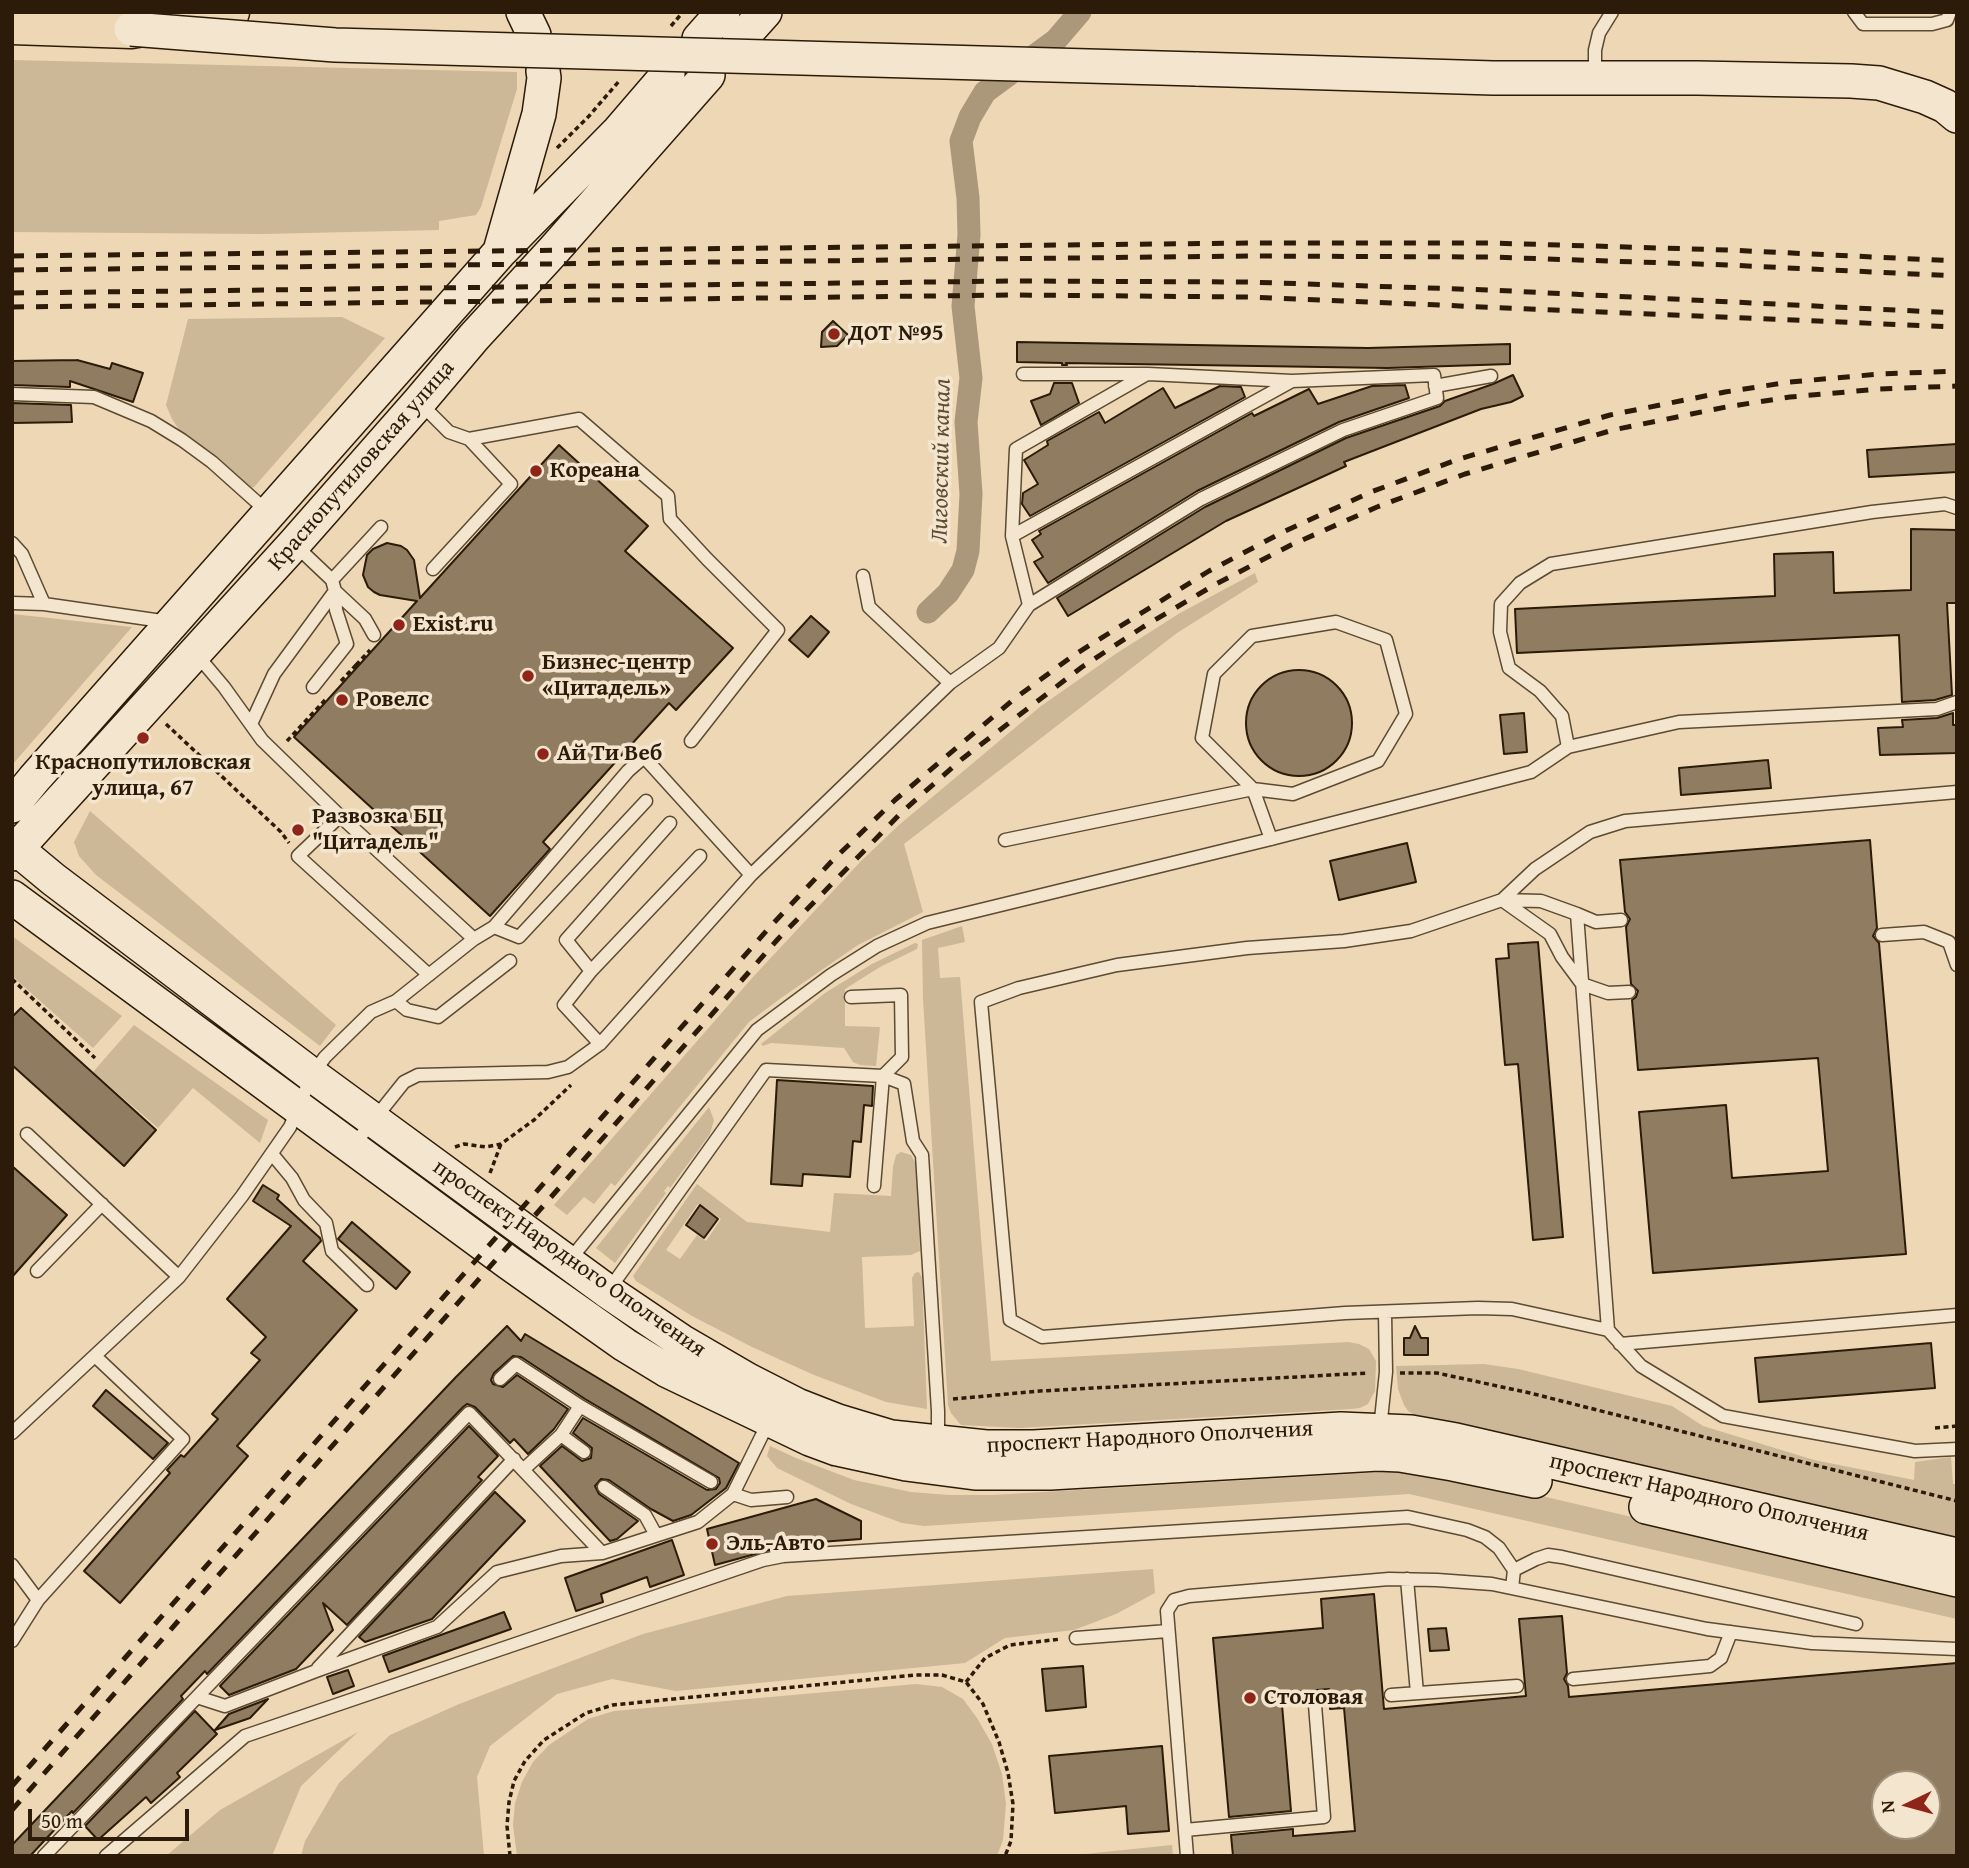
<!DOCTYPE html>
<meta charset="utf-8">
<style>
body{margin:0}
#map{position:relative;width:1969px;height:1868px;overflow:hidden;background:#edd7b4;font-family:"Gentium Book Plus",serif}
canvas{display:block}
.frame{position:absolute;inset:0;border:14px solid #2c1b08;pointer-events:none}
.north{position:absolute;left:1871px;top:1770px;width:70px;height:70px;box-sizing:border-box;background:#f3e5ce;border:2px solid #a3947f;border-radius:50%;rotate:265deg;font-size:19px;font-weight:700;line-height:28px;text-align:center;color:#2c1b08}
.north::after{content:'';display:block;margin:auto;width:24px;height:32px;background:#8f2418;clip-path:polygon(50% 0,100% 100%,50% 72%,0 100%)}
.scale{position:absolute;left:28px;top:1809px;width:161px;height:32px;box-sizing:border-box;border:4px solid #2c1b08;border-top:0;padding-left:9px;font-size:21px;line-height:24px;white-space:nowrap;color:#2c1b08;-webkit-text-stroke:5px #f3e5ce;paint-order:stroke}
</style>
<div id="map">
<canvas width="1969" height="1868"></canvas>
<div class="frame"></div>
<div class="north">N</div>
<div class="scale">50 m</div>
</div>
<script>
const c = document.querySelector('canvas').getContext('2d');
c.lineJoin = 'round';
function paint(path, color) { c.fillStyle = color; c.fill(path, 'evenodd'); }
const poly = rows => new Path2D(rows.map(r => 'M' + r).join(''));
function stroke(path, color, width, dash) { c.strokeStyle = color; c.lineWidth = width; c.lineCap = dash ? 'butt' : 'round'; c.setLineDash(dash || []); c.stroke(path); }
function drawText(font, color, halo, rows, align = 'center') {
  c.font = font + ' "Gentium Book Plus",serif'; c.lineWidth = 7; c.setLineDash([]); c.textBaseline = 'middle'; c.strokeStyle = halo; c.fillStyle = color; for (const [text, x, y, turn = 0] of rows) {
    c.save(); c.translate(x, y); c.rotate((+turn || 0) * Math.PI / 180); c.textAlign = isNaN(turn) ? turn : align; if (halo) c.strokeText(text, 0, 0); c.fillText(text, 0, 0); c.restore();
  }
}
const green = poly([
 [12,60,517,72,517,89,481,207,476,215,439,221,439,230,262,234,12,232],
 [342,317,385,338,254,487,249,488,212,453,180,431,172,419,166,405,188,319],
 [1255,573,1258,582,1177,633,904,844,923,912,858,945,781,998,749,1022,615,1186,611,1183,594,1204,584,1197,567,1215,554,1205,753,977,861,861,899,825,1041,706,1117,653,1180,613],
 [12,614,132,627,12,765],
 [90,811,336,1025,320,1046,96,875,79,856,74,842],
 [962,926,965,942,938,948,940,978,960,977,991,1361,1348,1342,1359,1344,1369,1349,1376,1361,1375,1391,1368,1404,1360,1408,1351,1409,1019,1428,961,1425,951,1413,948,1405,923,999,922,940],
 [12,936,122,1016,93,1048,12,976],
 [915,943,918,944,917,949,880,967,845,989,845,1026,880,1027,876,1066,860,1065,853,1062,844,1048,771,1043,763,1046,761,1044,825,993,872,964],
 [134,1025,268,1120,260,1143,193,1088,158,1128,93,1072],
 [709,1107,714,1120,710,1134,670,1188,668,1186,664,1191,666,1193,615,1263,596,1248],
 [901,1152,911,1155,917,1166,920,1251,911,1255,862,1257,865,1328,914,1326,912,1278,915,1273,919,1272,922,1277,927,1409,886,1402,814,1375,752,1347,692,1316,636,1281,633,1276,697,1184,747,1222,830,1232,834,1193,891,1196,893,1167,896,1155],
 [698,1204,721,1219,706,1241,697,1235,680,1259,666,1250],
 [1484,1364,1518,1369,1672,1406,1703,1426,1814,1460,1914,1480,1915,1462,1951,1457,1953,1484,1957,1484,1957,1541,1416,1416,1408,1411,1404,1405,1398,1389,1396,1366],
 [770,1446,796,1458,854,1480,911,1492,949,1495,993,1495,1383,1472,1417,1471,1452,1475,1957,1593,1957,1619,1409,1494,924,1526,902,1523,851,1504,777,1468,767,1456],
 [1153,1569,1155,1593,1116,1614,1074,1630,1005,1638,965,1663,676,1691,612,1679,557,1694,490,1746,477,1777,484,1856,301,1856,305,1841,339,1783,390,1735,459,1704,643,1634,787,1596],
 [916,1684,942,1687,963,1699,977,1718,992,1744,1002,1774,1006,1804,1003,1840,997,1856,517,1856,513,1825,515,1803,522,1782,533,1762,549,1745,588,1719,614,1711],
 [358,1732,301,1786,272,1856,166,1856,220,1810],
 [1172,1845,1173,1856,1066,1856]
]);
const canal = poly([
 [928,612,948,593,963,570,968,551,971,494,966,422,971,378,963,306,969,235,968,198,961,141,970,117,985,92,1056,40,1080,12]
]);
const building = poly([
 [833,321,848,335,837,346,821,347,822,332,833,321],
 [1017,342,1368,348,1510,344,1510,364,1387,368,1066,363,1067,365,1062,365,1062,363,1017,362,1017,342],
 [77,360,110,369,112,363,143,373,133,402,70,381,70,387,12,385,12,361,77,360],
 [1513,375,1523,396,1511,402,1481,409,1344,462,1346,466,1226,521,1068,616,1057,598,1205,507,1346,438,1440,406,1445,401,1493,384,1513,375],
 [1054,383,1072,383,1079,403,1041,425,1031,401,1050,394,1054,383],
 [1405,385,1409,398,1339,422,1197,491,1048,583,1034,562,1043,557,1032,540,1041,534,1039,531,1252,413,1254,416,1309,389,1318,404,1372,386,1405,385],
 [1220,386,1241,387,1245,397,1030,516,1022,504,1023,493,1038,484,1024,460,1048,445,1047,441,1099,412,1105,423,1163,388,1175,408,1220,386],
 [12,403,71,405,72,422,12,423,12,403],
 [1957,444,1957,472,1869,477,1867,450,1957,444],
 [559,445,648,526,625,551,733,648,676,710,669,703,543,842,550,849,490,916,294,737,417,601,380,595,374,592,368,587,363,575,367,555,373,549,387,543,401,546,407,550,414,560,420,598,559,445],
 [1911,529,1957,530,1957,603,1947,603,1952,695,1935,700,1902,702,1899,635,1517,653,1515,609,1775,596,1774,554,1833,552,1834,593,1911,590,1911,529],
 [811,616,829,632,808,657,789,640,811,616],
 '1246 723a53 53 0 1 1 106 0a53 53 0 1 1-106 0Z',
 [1524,713,1527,752,1504,754,1500,715,1524,713],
 [1953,713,1953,725,1957,725,1957,753,1880,755,1878,728,1903,727,1902,720,1937,718,1953,713],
 [1768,760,1771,788,1681,795,1679,768,1768,760],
 [1870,840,1877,928,1873,936,1879,943,1906,1254,1653,1273,1639,1112,1726,1105,1732,1178,1828,1171,1818,1058,1638,1070,1632,1000,1636,997,1638,991,1631,984,1626,927,1630,919,1625,912,1620,860,1870,840],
 [1407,843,1416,882,1339,900,1330,861,1407,843],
 [1538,942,1563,1237,1533,1240,1518,1064,1505,1065,1496,959,1509,958,1508,944,1538,942],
 [21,1008,156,1130,124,1166,12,1065,12,1017,21,1008],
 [777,1080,873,1086,872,1106,864,1105,861,1142,853,1141,850,1177,803,1174,802,1186,771,1184,777,1080],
 [12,1166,67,1215,12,1277,12,1166],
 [263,1185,279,1195,277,1199,320,1238,321,1241,303,1261,357,1310,237,1446,248,1456,120,1603,84,1571,170,1473,167,1470,181,1455,184,1457,218,1419,212,1414,260,1360,251,1353,266,1337,227,1299,291,1226,253,1201,263,1185],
 [700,1205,718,1219,704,1238,686,1225,700,1205],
 [352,1222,410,1272,396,1289,338,1239,352,1222],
 [507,1326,521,1341,525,1334,739,1463,726,1488,691,1515,673,1521,651,1509,609,1480,601,1479,595,1486,599,1494,638,1521,617,1539,610,1541,540,1466,562,1446,582,1461,591,1458,592,1448,573,1433,583,1418,707,1490,716,1489,720,1483,719,1478,585,1399,521,1357,513,1356,494,1373,491,1380,493,1384,503,1387,517,1375,568,1409,554,1429,528,1454,514,1439,510,1443,475,1407,467,1404,463,1407,207,1674,205,1671,181,1696,183,1699,73,1813,72,1811,30,1856,12,1856,12,1845,456,1377,507,1326],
 [1415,1326,1421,1338,1428,1338,1428,1355,1404,1355,1404,1338,1410,1338,1415,1326],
 [1931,1343,1935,1388,1759,1402,1755,1358,1931,1343],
 [106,1390,168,1443,153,1459,93,1406,106,1390],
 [469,1426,498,1456,478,1477,482,1480,347,1625,323,1603,333,1630,296,1669,229,1695,220,1686,469,1426],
 [495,1492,525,1521,432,1619,365,1642,359,1637,495,1492],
 [816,1499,861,1521,861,1539,792,1544,715,1565,707,1529,816,1499],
 [672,1540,684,1575,650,1587,647,1577,601,1594,603,1602,576,1611,565,1578,672,1540],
 [1374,1594,1384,1709,1526,1696,1519,1619,1562,1616,1567,1673,1564,1679,1568,1686,1569,1697,1957,1663,1957,1856,1233,1856,1231,1835,1293,1829,1293,1836,1355,1831,1344,1708,1330,1709,1329,1689,1281,1693,1291,1811,1229,1817,1213,1638,1323,1628,1321,1599,1374,1594],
 [1885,1784,1927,1784,1927,1826,1885,1826,1885,1784],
 [504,1612,511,1629,389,1672,383,1656,504,1612],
 [1446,1628,1449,1650,1430,1651,1428,1629,1446,1628],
 [1083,1666,1086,1707,1046,1711,1042,1669,1083,1666],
 [348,1670,354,1686,333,1694,327,1677,348,1670],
 [268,1699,250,1718,215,1730,229,1714,268,1699],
 [195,1711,217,1734,177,1773,180,1777,151,1803,146,1797,98,1840,85,1826,195,1711],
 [1162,1746,1169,1831,1128,1834,1126,1806,1055,1813,1049,1756,1162,1746]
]);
const path = poly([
 [671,26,683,12],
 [557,148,589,116,620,80],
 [356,665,370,650],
 [341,681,356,665],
 [166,724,281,832,289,843],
 [287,741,325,700],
 [12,979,95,1058],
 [455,1147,464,1144,486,1147,501,1144,534,1120,571,1085],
 [490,1173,501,1144],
 [1400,1373,1437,1373,1530,1393,1957,1501],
 [953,1399,1040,1391,1368,1373],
 [1935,1428,1957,1426],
 [966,1682,985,1658,1010,1645,1061,1639],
 [510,1856,507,1826,509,1802,514,1781,525,1761,544,1740,586,1713,613,1705,915,1675,942,1675,966,1682,983,1704,999,1742,1008,1773,1013,1804,1011,1841,1005,1856]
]);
const lane = poly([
 [1854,12,1863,24,1932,24,1947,20,1950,12],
 [1595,77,1595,50,1599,33,1612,12],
 [1435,386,1491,376],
 [12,394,94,397,151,421,182,440,212,462,269,513],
 [420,403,449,432,469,439,511,484,433,569],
 [469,439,579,419,668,496,670,519,707,559,778,630,691,741],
 [1012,536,1016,449,1147,374],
 [12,543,22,554,44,604],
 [294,544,332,580,335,591,365,619,374,635],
 [863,576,869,607,950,683],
 [332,580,381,527],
 [12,603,44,604,169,622],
 [1029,605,1012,536,1292,381],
 [313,687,347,644,336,610,335,591],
 [251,724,274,674,335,591],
 [1568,747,1562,716,1540,691,1509,668,1500,632,1501,604,1520,583,1551,564,1872,512,1945,504,1957,508],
 [340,816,298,856,429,975],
 [1005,840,1253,789,1293,794,1378,761,1406,714,1386,640,1336,622,1252,636,1214,674,1202,738,1253,789,1271,839],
 [1577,914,1596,922,1621,920],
 [494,927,519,937,646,801],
 [1882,935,1924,932,1949,942,1957,965],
 [474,939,494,927,628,771,644,757,751,875],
 [591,971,700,856],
 [1629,992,1608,993,1582,984,1562,957,1550,934,1502,900,1535,869,1590,832,1625,821,1957,792],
 [851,997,901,995,902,1057,883,1076,874,1186],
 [396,1001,407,1010,438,1017,510,961],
 [600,1044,564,1005,591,971,566,940,670,823],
 [27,1134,179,1277,242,1196,290,1127,312,1075,325,1057,371,1012,396,1001,474,939,340,816,262,740,224,687,197,655],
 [352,1147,404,1082,418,1075,548,1072,568,1067,600,1044,751,875,950,683,999,648,1029,605,1201,499,1343,430,1437,398,1434,375,1292,381,1148,374,1023,374],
 [272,1154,292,1178,304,1200,326,1223,332,1251,367,1285],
 [568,1262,757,1030,831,975,877,946,927,923,1271,839,1531,772,1568,747,1679,722,1937,709,1957,702],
 [37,1271,102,1204],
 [608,1291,766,1070,883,1076,904,1084,913,1141,922,1155,938,1411,938,1442],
 [1608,1330,1577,914,1541,901,1502,900,1411,931,1344,941,1247,948,1117,965,1019,988,981,1002,1010,1320,1042,1337,1345,1313,1478,1308,1512,1309,1608,1330,1641,1366,1723,1416,1915,1451,1957,1449],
 [1620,1344,1957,1315],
 [500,1379,516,1364,580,1406,711,1482],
 [1380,1429,1386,1372,1385,1313],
 [12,1433,179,1277],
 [561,1435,584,1452],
 [524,1469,561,1435,580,1406],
 [604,1487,645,1515,656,1535],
 [733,1494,751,1500,787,1497],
 [12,1565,38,1600],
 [1514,1570,1536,1559,1548,1555,1562,1557,1856,1624],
 [1407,1579,1417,1693],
 [1076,1638,1168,1631],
 [12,1641,38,1600,183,1439,95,1356],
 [318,1668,514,1459],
 [1573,1679,1710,1666,1721,1658,1731,1632],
 [1391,1695,1517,1686],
 [197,1697,469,1413,602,1553],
 [1185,1830,1324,1817,1315,1705],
 [44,1856,197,1697,225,1706,316,1671,437,1627,497,1572,561,1556,602,1553,698,1522,733,1494,769,1421],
 [106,1856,245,1736,763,1560,783,1556,1408,1517,1467,1530,1485,1537,1499,1548,1514,1570,1512,1588],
 [1187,1856,1167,1611,1174,1600,1189,1596,1389,1579,1437,1580,1492,1584,1707,1629,1812,1643,1957,1649]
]);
const secondary = poly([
 [523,12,534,35],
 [699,39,723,12],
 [739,41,765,12],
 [1196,69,1493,78,1697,78,1851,81,1879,83,1925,97,1945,106,1957,116],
 [500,251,539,114,544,78,543,71],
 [12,806,34,779,499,253,619,131,668,74],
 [12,845,53,879,312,1075,607,1291,681,1341,748,1380,797,1405,838,1421,891,1437,986,1447,1034,1447,1341,1429,1411,1432,1456,1440,1957,1555],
 [12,854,294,544,419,402,474,337,553,251,708,75],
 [12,897,509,1263,625,1345,666,1370,810,1439,837,1449,906,1464,975,1473,1050,1473,1378,1454,1400,1455,1453,1464,1535,1481],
 [1646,1507,1957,1580]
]);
const highway = poly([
 [12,25,131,29,230,12]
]);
const rail = poly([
 [12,256,1250,243,1490,243,1728,250,1957,261],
 [12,270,1249,256,1489,257,1727,265,1957,276],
 [12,293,1015,281,1248,282,1489,290,1957,313],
 [12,307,1014,295,1248,297,1957,327],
 [12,1786,769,928,831,862,895,800,1014,699,1074,655,1209,571,1285,531,1371,492,1459,459,1610,415,1725,392,1790,382,1880,374,1957,371],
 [12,1810,778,939,902,812,962,759,1082,667,1143,627,1216,584,1291,545,1377,507,1465,474,1613,430,1726,407,1790,397,1880,389,1957,386]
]);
const secondaryBridge = poly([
 [131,29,335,45,1196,69]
]);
const markers = [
 [834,334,7,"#8f2418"],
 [536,471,7,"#8f2418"],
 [399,625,7,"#8f2418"],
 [528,676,7,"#8f2418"],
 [342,700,7,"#8f2418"],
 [143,738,7,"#8f2418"],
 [543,754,7,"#8f2418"],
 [298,830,7,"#8f2418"],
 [712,1544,7,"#8f2418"],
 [1250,1698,7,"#8f2418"]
];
const poiNames = [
 ["ДОТ №95",848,334],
 ["Кореана",550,471],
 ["Exist.ru",413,625],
 ["Бизнес-центр",542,663],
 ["«Цитадель»",542,689],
 ["Ровелс",356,700],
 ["Ай Ти Веб",557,754],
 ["Краснопутиловская",143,763,"center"],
 ["улица, 67",143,789,"center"],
 ["Развозка БЦ",312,817],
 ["\"Цитадель\"",312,843],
 ["Эль-Авто",726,1544],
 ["Столовая",1264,1698]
];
const streetNames = [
 ["Краснопутиловская улица",362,466,-49],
 ["проспект Народного Ополчения",569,1259,35],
 ["проспект Народного Ополчения",1150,1438,-3],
 ["проспект Народного Ополчения",1709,1498,13]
];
const waterNames = [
 ["Лиговский канал",942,461,-89]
];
paint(green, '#ccb797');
stroke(canal, '#ab977a', 23);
paint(building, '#907d61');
stroke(building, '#2c1b08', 2);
stroke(lane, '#5c4a33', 15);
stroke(secondary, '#2c1b08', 36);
stroke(highway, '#2c1b08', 41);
stroke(path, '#2c1b08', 3.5, [5, 3.5]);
stroke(lane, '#f3e5ce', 12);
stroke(secondary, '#f3e5ce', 33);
stroke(highway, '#edd7b4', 38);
stroke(rail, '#2c1b08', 5, [12, 12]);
stroke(secondaryBridge, '#2c1b08', 36, []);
stroke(secondaryBridge, '#f3e5ce', 33);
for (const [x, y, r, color] of markers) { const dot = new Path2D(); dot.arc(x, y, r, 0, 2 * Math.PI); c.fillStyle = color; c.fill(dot); stroke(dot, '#f3e5ce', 2.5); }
drawText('bold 23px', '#2c1b08', '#f3e5ce', poiNames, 'left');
drawText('23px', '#2c1b08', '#f3e5ce', streetNames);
drawText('italic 24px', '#5f4d36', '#f3e5ce', waterNames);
</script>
